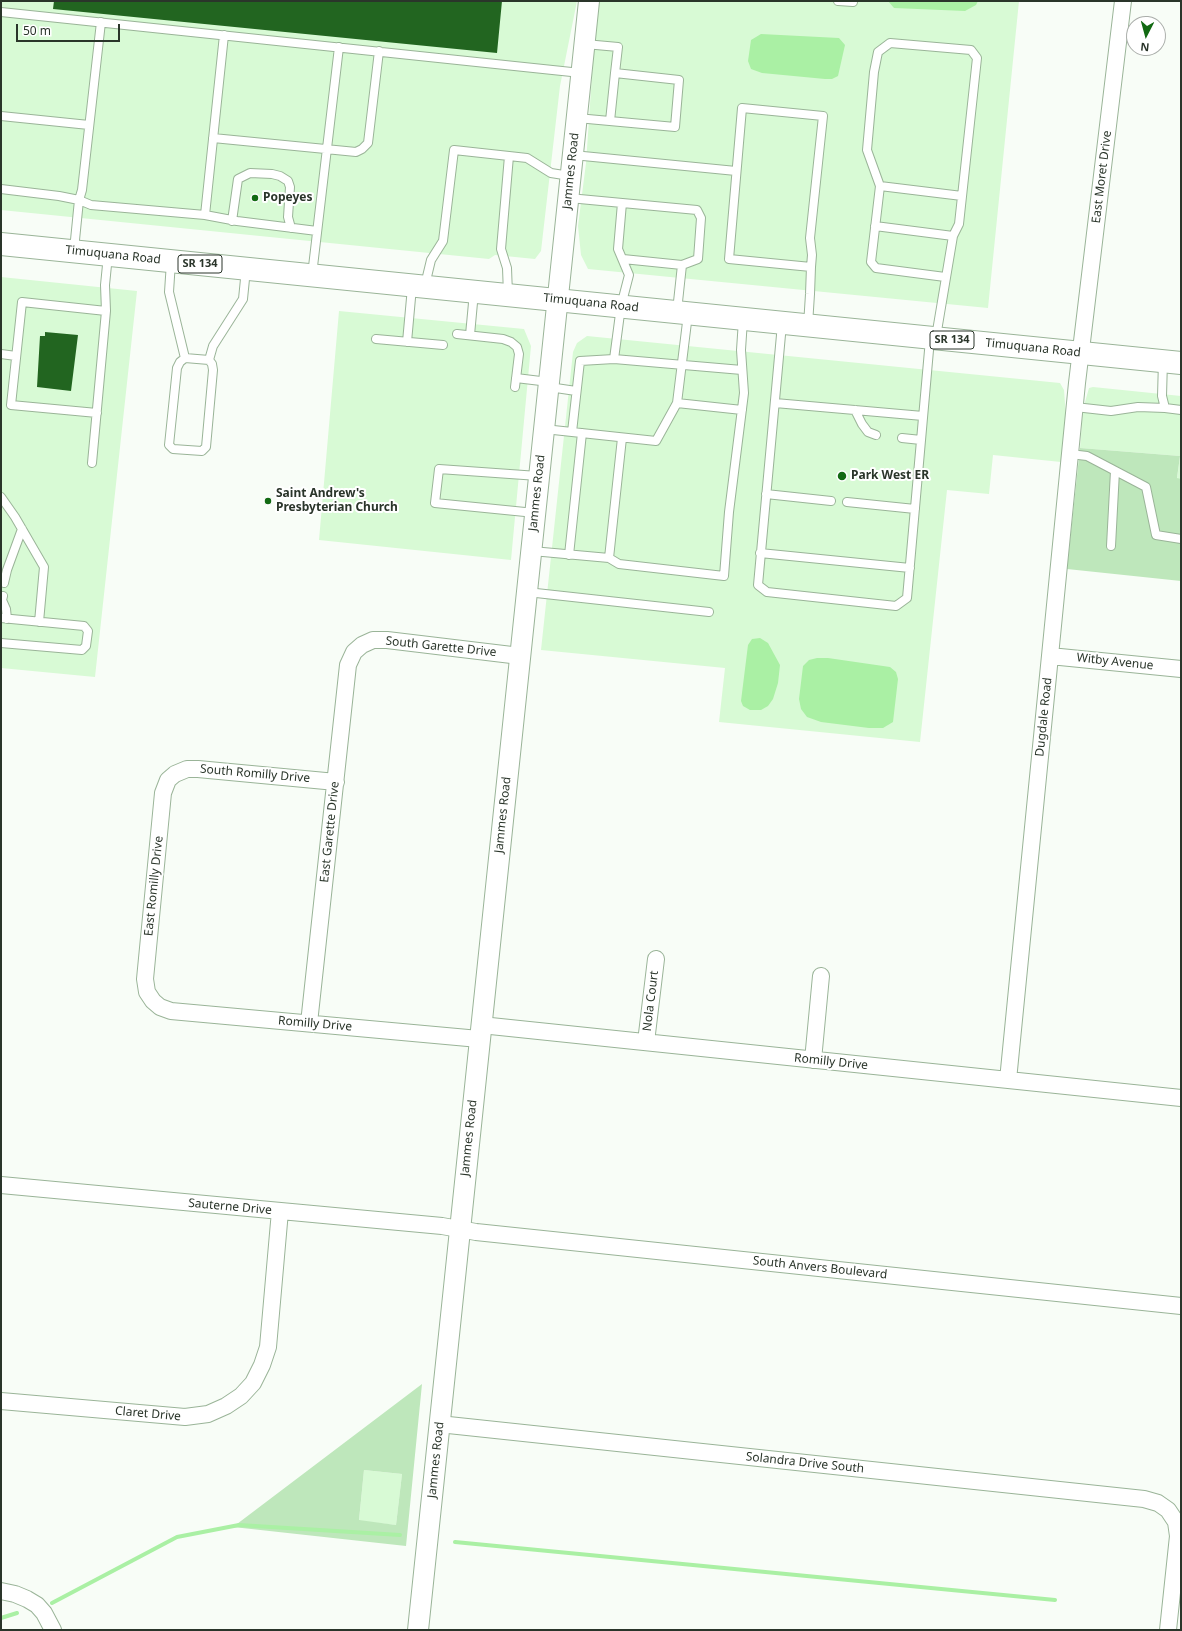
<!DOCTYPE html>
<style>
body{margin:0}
#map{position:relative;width:1182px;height:1631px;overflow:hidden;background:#f8fdf7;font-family:"Noto Sans",sans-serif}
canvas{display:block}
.frame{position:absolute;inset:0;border:2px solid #2a352a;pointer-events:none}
.north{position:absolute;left:1126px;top:16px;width:40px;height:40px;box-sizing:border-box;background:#fff;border:1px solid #aaaeaa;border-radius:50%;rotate:186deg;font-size:11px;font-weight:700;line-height:16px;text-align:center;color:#2a352a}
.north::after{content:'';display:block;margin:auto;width:14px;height:18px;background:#126a13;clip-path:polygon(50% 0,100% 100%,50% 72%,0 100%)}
.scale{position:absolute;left:16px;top:24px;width:104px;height:18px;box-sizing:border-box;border:2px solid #2a352a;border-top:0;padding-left:5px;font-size:12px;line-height:14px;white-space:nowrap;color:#2a352a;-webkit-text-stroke:3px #fff;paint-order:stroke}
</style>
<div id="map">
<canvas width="1182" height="1631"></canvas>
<div class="frame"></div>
<div class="north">N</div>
<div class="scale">50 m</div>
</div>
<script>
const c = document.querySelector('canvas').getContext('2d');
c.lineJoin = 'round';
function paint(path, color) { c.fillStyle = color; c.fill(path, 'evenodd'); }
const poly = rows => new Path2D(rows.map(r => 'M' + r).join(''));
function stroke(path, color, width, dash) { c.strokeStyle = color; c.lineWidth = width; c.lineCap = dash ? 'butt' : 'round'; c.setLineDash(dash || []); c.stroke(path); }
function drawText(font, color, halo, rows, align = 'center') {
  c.font = font + ' "Noto Sans",sans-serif'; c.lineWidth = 4; c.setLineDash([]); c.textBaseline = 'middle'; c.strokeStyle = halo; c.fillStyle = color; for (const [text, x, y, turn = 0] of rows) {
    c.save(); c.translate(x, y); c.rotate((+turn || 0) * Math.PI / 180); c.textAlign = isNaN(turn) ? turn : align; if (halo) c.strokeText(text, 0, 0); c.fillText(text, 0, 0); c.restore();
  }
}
const built = poly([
 [1,1,577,1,560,86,541,251,535,259,495,255,489,259,1,210],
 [597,1,1019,1,988,308,588,269,581,255,578,226,586,163],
 [1,277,137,291,95,677,1,668],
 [339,311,524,329,531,346,511,560,319,540],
 [587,336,1060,383,1064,390,1066,417,1061,462,993,455,989,494,947,490,920,742,719,722,725,668,541,650,573,352,577,343],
 [1093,387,1181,396,1181,479,1177,479,1180,456,1080,448,1083,409,1089,388],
 [364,1470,402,1474,396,1525,359,1521]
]);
const green = poly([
 [1080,448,1180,456,1177,478,1181,479,1181,581,1067,569],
 [422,1384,406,1546,233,1527],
 [364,1470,402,1474,396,1525,359,1520]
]);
const water = poly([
 [888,1,978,1,976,5,965,11,894,8],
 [761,34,839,38,845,45,838,76,832,79,825,79,762,73,751,69,748,61,751,40],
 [760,638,768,643,780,665,778,683,773,699,768,706,761,710,750,710,743,706,741,701,748,645,752,639],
 [817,658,828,658,890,667,896,672,898,679,893,722,883,728,869,728,821,722,807,717,801,709,799,699,803,666,809,660]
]);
const stream = poly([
 [455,1542,1055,1600],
 [52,1603,177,1537,239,1525,400,1535],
 [1,1618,17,1613]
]);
const building = poly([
 [54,1,502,1,497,53,53,9],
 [45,332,78,335,71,391,37,387,40,336,45,336]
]);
const service = poly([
 [838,1,853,2,853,1],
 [1,12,581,73],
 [1,116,89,125],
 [577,118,675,127,679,80,615,73,618,47,585,44],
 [610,121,615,73],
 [213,138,356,152,362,149,368,143,379,51],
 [573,155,736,171],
 [509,156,527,158,551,173,570,176],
 [880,186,962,196],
 [1,189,59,196,79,200,91,205,205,215,237,221,317,231],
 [569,198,697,210,701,218,698,259,682,265,677,311],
 [205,215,224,35],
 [232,221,238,179,250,173,272,174,280,176,288,181,290,187,288,217,291,228],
 [875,226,953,236],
 [74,250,79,200,82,190,101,22],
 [623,259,682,265],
 [171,262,169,292,185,358,209,360,213,346,243,299,246,269],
 [312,275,339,47],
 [425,285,431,260,443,241,454,150,509,156,501,249,507,268,508,294],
 [782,324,758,585,767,592,896,606,907,598,930,339],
 [808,325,810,294,811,267,812,255,810,238,823,116,742,108,729,259,811,267],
 [457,334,503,339,511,342,517,347,519,354,515,387],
 [470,335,474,292],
 [936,337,953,236,959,224,977,58,971,50,890,43,878,52,874,72,867,150,880,186,871,262,876,268,945,277],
 [376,339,443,345],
 [407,342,412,287],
 [1,354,16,356],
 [185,358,180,362,177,368,169,445,173,449,202,451,206,447,213,370,212,364,209,360],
 [614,359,621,306,629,275,618,249,622,203],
 [1163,361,1162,396,1165,408,1181,410],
 [516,378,549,382],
 [549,387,576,391],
 [677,403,742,410],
 [775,403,923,416],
 [1075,407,1111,411,1138,407,1165,408],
 [855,410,862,424,868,432,876,435],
 [97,413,11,405,22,302,106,311],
 [544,429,656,441,677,403,688,314],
 [572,432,580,361,614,359,742,370],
 [622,438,609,558,619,564,724,576,729,512,744,393,741,350,743,320],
 [902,438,921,440],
 [1070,454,1087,456,1146,487,1156,535,1181,539],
 [92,463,106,311,105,285,108,255],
 [766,494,831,501],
 [1,497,15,517,44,567,39,622],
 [847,502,915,509],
 [535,513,435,503,439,469,538,476],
 [1111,546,1115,471],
 [532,551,609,558],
 [760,553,910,568],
 [569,555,582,433],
 [4,583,7,570,22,529],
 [527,592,709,612],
 [3,596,2,600,6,609,7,619],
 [1,618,84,626,88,631,86,646,82,650,1,643]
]);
const minor = poly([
 [1050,656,1181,669],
 [336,782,198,769,187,769,175,774,168,780,163,793,145,979,147,992,153,1001,160,1007,171,1011,479,1039],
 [309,1023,348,665,354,652,362,645,373,640,387,640,520,656],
 [481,1025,1181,1098],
 [646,1042,656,959],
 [813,1060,821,976],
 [1008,1080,1077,383,1123,1],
 [1,1185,442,1226,476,1232,1181,1306],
 [1,1401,185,1417,208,1414,226,1406,241,1396,253,1383,262,1365,268,1347,280,1211],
 [439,1424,1144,1499,1158,1503,1168,1510,1176,1522,1178,1536,1168,1630],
 [1,1591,15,1594,27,1599,37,1605,44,1613,53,1630]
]);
const tertiary = poly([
 [418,1630,589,1]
]);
const primary = poly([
 [1,244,1181,363]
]);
const markers = [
 [255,198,4,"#126a13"],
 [842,476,5,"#126a13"],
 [268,501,4,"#126a13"]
];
const shields = [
 [200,264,44],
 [952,340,44]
];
const shieldNames = [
 ["SR 134",200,264],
 ["SR 134",952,340]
];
const streetNames = [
 ["Jammes Road",571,171,-84],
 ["East Moret Drive",1102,177,-83],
 ["Timuquana Road",113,255,6],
 ["Timuquana Road",591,303,6],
 ["Timuquana Road",1033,348,6],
 ["Jammes Road",537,493,-84],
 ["South Garette Drive",441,647,6],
 ["Witby Avenue",1115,662,6],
 ["Dugdale Road",1044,717,-84],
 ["South Romilly Drive",255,774,5],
 ["Jammes Road",503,815,-84],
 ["East Garette Drive",330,832,-84],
 ["East Romilly Drive",154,886,-84],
 ["Nola Court",651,1001,-83],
 ["Romilly Drive",315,1024,5],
 ["Romilly Drive",831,1062,6],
 ["Jammes Road",469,1138,-84],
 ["Sauterne Drive",230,1207,5],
 ["South Anvers Boulevard",820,1268,6],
 ["Claret Drive",148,1414,5],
 ["Jammes Road",436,1460,-84],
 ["Solandra Drive South",805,1463,6]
];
const poiNames = [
 ["Popeyes",263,198],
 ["Park West ER",851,476],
 ["Saint Andrew's",276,494],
 ["Presbyterian Church",276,508]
];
paint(built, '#d8fad5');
paint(green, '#bee7bb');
paint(water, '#aaf0a4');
stroke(stream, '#aaf0a4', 4);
paint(building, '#226520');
stroke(service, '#9ab498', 10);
stroke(minor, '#9ab498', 18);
stroke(tertiary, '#9ab498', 22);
stroke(primary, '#9ab498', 24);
stroke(service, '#fff', 8);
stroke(minor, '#fff', 16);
stroke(tertiary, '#fff', 20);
stroke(primary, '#fff', 22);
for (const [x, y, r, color] of markers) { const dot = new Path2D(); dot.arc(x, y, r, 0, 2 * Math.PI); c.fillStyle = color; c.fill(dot); stroke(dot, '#fff', 1.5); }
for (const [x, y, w] of shields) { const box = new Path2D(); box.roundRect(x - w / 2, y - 9, w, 18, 3); c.fillStyle = '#fff'; c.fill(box); stroke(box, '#2a352a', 1); }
drawText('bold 11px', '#2a352a', null, shieldNames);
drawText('12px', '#2a352a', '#fff', streetNames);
drawText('bold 12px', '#2a352a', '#fff', poiNames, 'left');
</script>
